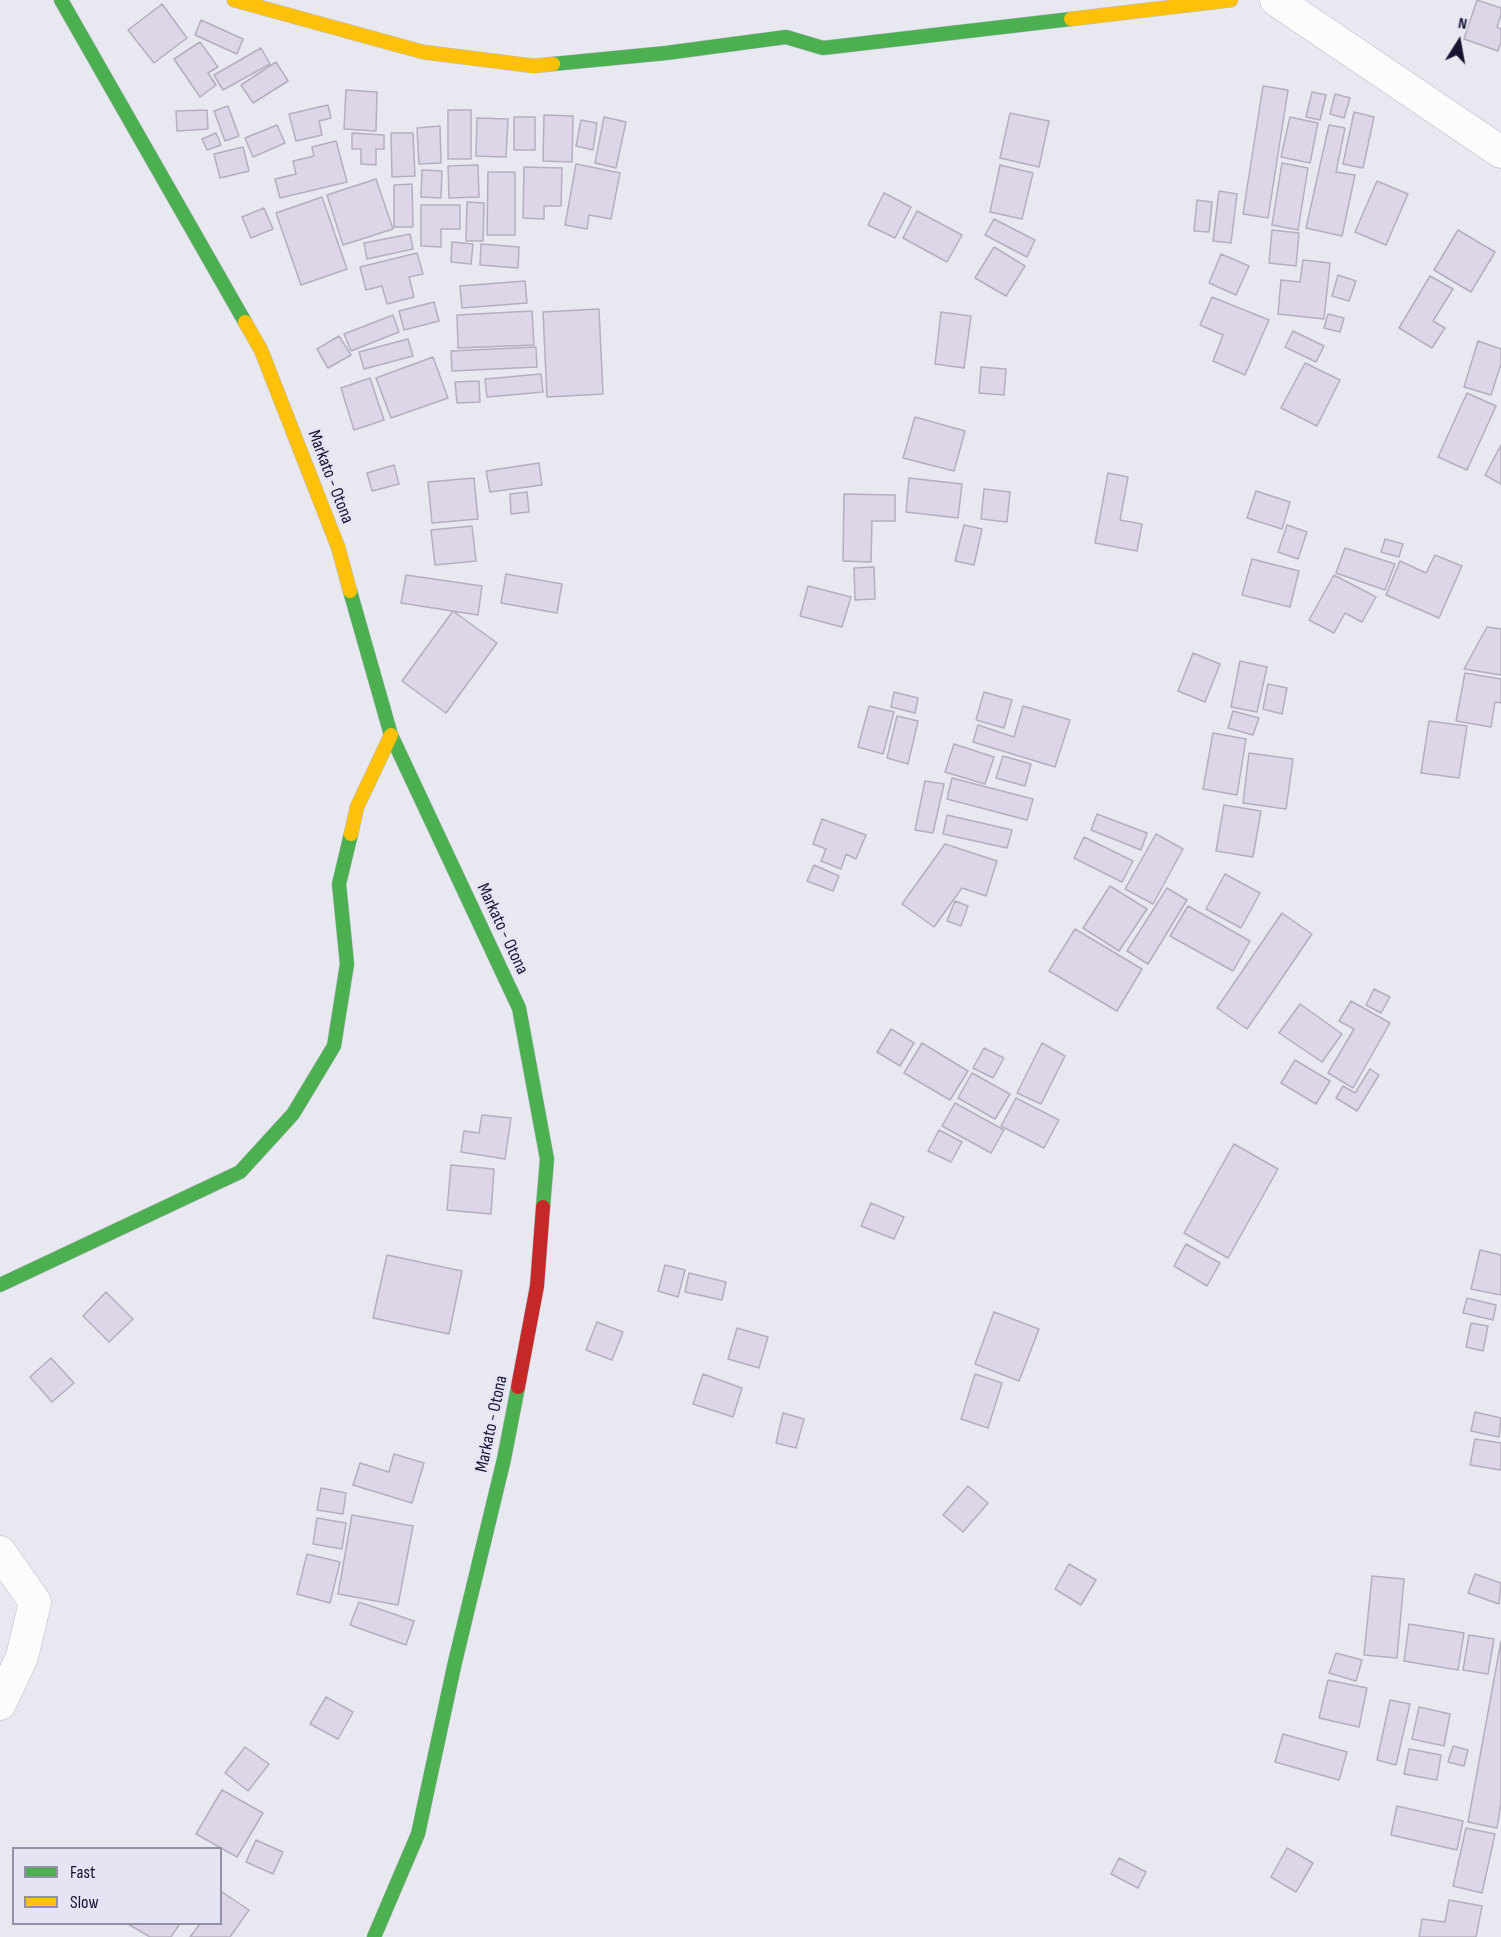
<!DOCTYPE html>
<style>
body{margin:0}
#map{position:relative;width:1501px;height:1937px;overflow:hidden;background:#e8e8f0;font-family:"Sofia Sans Condensed",sans-serif}
canvas{display:block}
.legend{position:absolute;left:12px;top:1847px;width:210px;height:78px;box-sizing:border-box;background:#e4e4f4;border:2px solid #9291a6;margin:0;padding:8px 10px;list-style:none;font-size:18px;color:#161430}
.legend li{display:flex;align-items:center;gap:12px;height:30px}
.legend b{width:30px;border:2px solid #9291a6}
.north{position:absolute;left:1429px;top:12px;width:60px;height:60px;-webkit-text-stroke:4px #e4e4f4;paint-order:stroke;rotate:11deg;font-size:16px;font-weight:700;line-height:24px;text-align:center;color:#161430}
.north::after{content:'';display:block;margin:auto;width:21px;height:27px;background:#161430;clip-path:polygon(50% 0,100% 100%,50% 72%,0 100%)}
</style>
<div id="map">
<canvas width="1501" height="1937"></canvas>
<ul class="legend">
<li><b style="height:8px;background:#4caf50"></b>Fast</li>
<li><b style="height:8px;background:#ffc107"></b>Slow</li>
</ul>
<div class="north">N</div>
</div>
<script>
const c = document.querySelector('canvas').getContext('2d');
c.lineJoin = 'round';
function paint(path, color) { c.fillStyle = color; c.fill(path, 'evenodd'); }
const poly = rows => new Path2D(rows.map(r => 'M' + r).join(''));
function stroke(path, color, width, dash) { c.strokeStyle = color; c.lineWidth = width; c.lineCap = dash ? 'butt' : 'round'; c.setLineDash(dash || []); c.stroke(path); }
function drawText(font, color, halo, rows, align = 'center') {
  c.font = font + ' "Sofia Sans Condensed",sans-serif'; c.lineWidth = 4.5; c.setLineDash([]); c.textBaseline = 'middle'; c.strokeStyle = halo; c.fillStyle = color; for (const [text, x, y, turn = 0] of rows) {
    c.save(); c.translate(x, y); c.rotate((+turn || 0) * Math.PI / 180); c.textAlign = isNaN(turn) ? turn : align; if (halo) c.strokeText(text, 0, 0); c.fillText(text, 0, 0); c.restore();
  }
}
const building = poly([
 [1477,0,1501,8,1501,15,1497,27,1501,29,1501,42,1498,51,1464,39,1477,0],
 [162,4,187,38,154,63,128,30,162,4],
 [201,20,243,39,237,54,195,35,201,20],
 [200,42,218,67,208,73,216,85,200,97,174,59,200,42],
 [261,48,270,64,223,90,214,75,261,48],
 [276,62,288,81,253,103,241,85,276,62],
 [1263,86,1288,90,1268,218,1243,214,1263,86],
 [346,90,377,92,376,131,344,129,346,90],
 [1312,92,1326,95,1320,120,1306,117,1312,92],
 [1335,94,1350,98,1344,118,1330,114,1335,94],
 [328,105,331,118,319,121,322,135,296,141,289,114,328,105],
 [228,106,239,136,225,141,214,111,228,106],
 [207,110,208,129,177,131,176,111,207,110],
 [448,110,471,110,471,159,448,159,448,110],
 [1354,112,1374,117,1363,168,1343,164,1354,112],
 [1010,113,1049,121,1039,167,1000,158,1010,113],
 [544,115,573,116,572,162,543,161,544,115],
 [514,117,535,117,535,150,514,150,514,117],
 [604,117,626,122,616,168,595,163,604,117],
 [1290,117,1318,123,1310,163,1281,157,1290,117],
 [477,118,508,119,506,157,476,156,477,118],
 [581,120,597,123,593,150,576,146,581,120],
 [277,125,285,143,253,157,245,138,277,125],
 [1329,125,1345,128,1336,172,1355,175,1342,236,1306,228,1329,125],
 [440,126,441,163,419,164,417,128,440,126],
 [216,133,221,145,207,150,202,139,216,133],
 [352,133,384,135,384,149,376,149,376,165,361,164,361,149,352,149,352,133],
 [391,133,413,133,415,176,392,177,391,133],
 [336,141,347,182,280,198,275,179,296,174,293,161,314,156,312,147,336,141],
 [243,147,249,171,220,178,214,154,243,147],
 [1282,163,1308,168,1298,230,1272,225,1282,163],
 [576,164,620,173,611,219,589,215,587,229,565,225,576,164],
 [478,165,479,197,449,198,448,166,478,165],
 [1000,165,1033,173,1022,219,990,212,1000,165],
 [524,167,562,168,561,206,544,206,544,219,523,218,524,167],
 [422,170,442,171,441,198,421,197,422,170],
 [488,172,515,172,515,235,487,235,488,172],
 [376,179,393,229,343,245,327,195,376,179],
 [1377,181,1408,194,1386,245,1355,232,1377,181],
 [412,184,413,227,394,227,394,185,412,184],
 [1219,191,1237,194,1231,243,1213,241,1219,191],
 [884,193,911,207,895,238,868,225,884,193],
 [322,197,347,269,301,285,276,213,322,197],
 [1197,200,1212,202,1209,232,1194,231,1197,200],
 [467,202,484,203,483,241,466,241,467,202],
 [421,205,460,205,460,229,441,229,441,247,421,246,421,205],
 [264,208,273,229,251,238,242,217,264,208],
 [917,211,962,235,947,262,903,238,917,211],
 [994,219,1035,240,1027,257,985,235,994,219],
 [1272,230,1299,233,1296,266,1269,263,1272,230],
 [1458,230,1495,252,1471,292,1434,270,1458,230],
 [410,234,413,249,367,259,364,243,410,234],
 [452,242,473,244,471,264,451,262,452,242],
 [481,244,519,247,518,268,480,265,481,244],
 [994,247,1025,266,1006,296,975,278,994,247],
 [417,253,423,274,409,277,414,297,387,304,382,286,366,290,360,267,417,253],
 [1221,254,1249,266,1236,295,1209,283,1221,254],
 [1303,260,1330,263,1324,319,1278,314,1281,280,1300,282,1303,260],
 [1338,275,1356,281,1349,301,1332,296,1338,275],
 [1430,276,1453,289,1433,321,1445,328,1432,348,1399,328,1430,276],
 [525,281,527,303,462,308,460,286,525,281],
 [1212,297,1269,320,1245,375,1213,361,1223,335,1200,325,1212,297],
 [434,302,439,321,404,330,399,311,434,302],
 [599,309,603,394,547,397,543,312,599,309],
 [532,311,534,345,458,348,457,315,532,311],
 [941,312,971,316,964,368,935,364,941,312],
 [1328,314,1344,318,1340,332,1324,328,1328,314],
 [393,315,399,332,351,351,344,334,393,315],
 [1293,331,1324,346,1316,362,1285,347,1293,331],
 [339,336,351,355,328,368,317,349,339,336],
 [408,339,413,356,364,369,359,352,408,339],
 [1478,341,1501,349,1501,364,1491,395,1464,387,1478,341],
 [536,347,537,367,452,371,451,351,536,347],
 [433,357,448,398,391,418,376,378,433,357],
 [1305,363,1340,380,1317,426,1281,408,1305,363],
 [981,367,1006,369,1004,395,979,393,981,367],
 [541,374,543,392,487,397,485,379,541,374],
 [370,378,384,420,354,430,341,388,370,378],
 [479,381,480,402,457,403,455,382,479,381],
 [1467,393,1496,406,1467,470,1438,457,1467,393],
 [915,417,965,431,954,471,903,458,915,417],
 [1501,445,1501,484,1485,475,1501,445],
 [539,463,542,485,490,492,486,471,539,463],
 [394,465,399,484,372,491,367,473,394,465],
 [1108,473,1128,477,1120,520,1142,524,1137,551,1095,543,1108,473],
 [474,478,478,519,432,523,428,482,474,478],
 [909,478,962,484,958,518,906,512,909,478],
 [984,489,1010,492,1007,522,981,519,984,489],
 [1256,491,1290,502,1282,529,1247,518,1256,491],
 [527,492,529,512,511,514,510,494,527,492],
 [844,494,895,495,895,521,872,521,871,562,843,561,844,494],
 [964,525,982,529,974,565,955,561,964,525],
 [1287,525,1307,532,1298,559,1278,552,1287,525],
 [472,526,476,561,435,565,431,530,472,526],
 [1385,539,1403,544,1399,557,1381,552,1385,539],
 [1345,548,1395,564,1385,590,1336,573,1345,548],
 [1435,555,1462,566,1439,618,1386,595,1400,561,1426,573,1435,555],
 [1252,559,1299,571,1290,607,1242,595,1252,559],
 [874,567,875,599,855,600,854,568,874,567],
 [506,574,562,584,557,613,501,603,506,574],
 [406,575,482,586,478,615,401,603,406,575],
 [1334,575,1376,597,1362,622,1345,613,1334,633,1309,620,1334,575],
 [808,586,851,597,842,627,800,616,808,586],
 [453,611,497,643,446,713,402,681,453,611],
 [1487,627,1501,629,1501,675,1464,669,1487,627],
 [1193,653,1220,664,1205,702,1178,691,1193,653],
 [1240,661,1267,667,1257,712,1231,707,1240,661],
 [1465,673,1501,679,1501,703,1495,702,1491,727,1456,721,1465,673],
 [1268,684,1287,688,1282,714,1263,709,1268,684],
 [894,692,918,698,915,713,891,707,894,692],
 [984,692,1012,700,1004,728,976,720,984,692],
 [869,706,894,712,883,754,858,747,869,706],
 [1023,706,1070,720,1055,767,973,742,978,725,1014,737,1023,706],
 [1233,711,1259,718,1253,735,1228,728,1233,711],
 [897,716,918,721,908,764,887,758,897,716],
 [1429,721,1467,726,1459,778,1421,773,1429,721],
 [1213,733,1246,739,1237,795,1203,789,1213,733],
 [954,744,994,757,985,784,945,772,954,744],
 [1249,753,1293,759,1286,809,1243,803,1249,753],
 [1003,756,1031,764,1025,786,996,778,1003,756],
 [952,778,1033,799,1027,820,947,799,952,778],
 [925,781,944,784,933,833,915,830,925,781],
 [1224,805,1261,811,1253,857,1216,851,1224,805],
 [1097,814,1147,833,1141,850,1091,830,1097,814],
 [947,815,1012,830,1007,848,943,834,947,815],
 [822,819,866,835,856,859,846,854,841,869,821,861,826,849,813,844,822,819],
 [1156,834,1183,849,1153,904,1125,889,1156,834],
 [1084,837,1133,861,1122,882,1074,858,1084,837],
 [945,844,997,861,986,896,962,888,934,927,902,904,945,844],
 [814,865,839,876,833,891,807,881,814,865],
 [1225,874,1260,893,1241,928,1206,909,1225,874],
 [1110,886,1147,909,1119,951,1083,928,1110,886],
 [1167,888,1187,900,1148,964,1127,951,1167,888],
 [955,901,968,906,961,926,947,921,955,901],
 [1188,906,1250,941,1233,971,1170,936,1188,906],
 [1282,913,1312,934,1247,1029,1217,1008,1282,913],
 [1075,929,1142,969,1117,1011,1049,971,1075,929],
 [1374,989,1390,997,1381,1013,1366,1005,1374,989],
 [1351,1001,1390,1023,1353,1088,1328,1073,1354,1029,1339,1021,1351,1001],
 [1300,1004,1342,1034,1322,1062,1279,1033,1300,1004],
 [891,1029,914,1043,900,1066,877,1052,891,1029],
 [922,1043,968,1071,950,1100,904,1073,922,1043],
 [1042,1043,1065,1056,1041,1104,1017,1093,1042,1043],
 [984,1048,1004,1058,993,1078,973,1068,984,1048],
 [1295,1060,1330,1081,1316,1104,1281,1083,1295,1060],
 [1370,1069,1379,1075,1357,1111,1336,1098,1343,1086,1355,1093,1370,1069],
 [972,1073,1010,1094,995,1119,958,1098,972,1073],
 [1016,1098,1059,1120,1044,1148,1001,1126,1016,1098],
 [955,1103,1004,1130,991,1153,942,1126,955,1103],
 [482,1115,511,1118,505,1159,461,1152,464,1131,479,1133,482,1115],
 [939,1130,962,1142,951,1162,928,1151,939,1130],
 [1234,1144,1278,1169,1228,1258,1184,1233,1234,1144],
 [451,1165,494,1169,491,1214,447,1210,451,1165],
 [871,1203,904,1217,894,1239,861,1226,871,1203],
 [1186,1244,1220,1263,1207,1286,1174,1266,1186,1244],
 [1480,1250,1501,1255,1501,1295,1471,1289,1480,1250],
 [387,1255,462,1271,449,1334,373,1318,387,1255],
 [665,1265,685,1270,678,1297,658,1291,665,1265],
 [689,1273,726,1282,722,1300,685,1292,689,1273],
 [106,1292,133,1319,109,1342,83,1316,106,1292],
 [1467,1298,1496,1305,1493,1320,1463,1313,1467,1298],
 [994,1312,1039,1329,1019,1381,975,1364,994,1312],
 [597,1322,623,1332,612,1360,586,1350,597,1322],
 [1471,1323,1488,1326,1483,1351,1466,1347,1471,1323],
 [737,1328,768,1337,759,1368,728,1359,737,1328],
 [51,1358,74,1383,52,1402,30,1377,51,1358],
 [703,1374,742,1388,733,1417,693,1404,703,1374],
 [975,1374,1002,1383,988,1428,961,1419,975,1374],
 [1475,1412,1501,1418,1499,1437,1471,1431,1475,1412],
 [783,1413,804,1419,796,1448,776,1443,783,1413],
 [1475,1439,1501,1443,1501,1470,1470,1465,1475,1439],
 [394,1454,424,1463,412,1503,353,1485,360,1463,389,1472,394,1454],
 [968,1486,988,1503,963,1532,943,1515,968,1486],
 [321,1488,346,1493,343,1514,317,1510,321,1488],
 [352,1515,413,1526,398,1605,338,1594,352,1515],
 [317,1518,346,1523,342,1549,313,1544,317,1518],
 [307,1554,340,1562,330,1603,297,1594,307,1554],
 [1069,1564,1096,1580,1081,1605,1055,1589,1069,1564],
 [1475,1574,1501,1583,1499,1604,1468,1593,1475,1574],
 [1372,1576,1404,1579,1397,1658,1364,1655,1372,1576],
 [359,1602,414,1621,406,1645,350,1625,359,1602],
 [1409,1624,1464,1633,1458,1670,1404,1661,1409,1624],
 [1469,1635,1494,1639,1488,1674,1463,1670,1469,1635],
 [1501,1641,1501,1803,1497,1828,1468,1822,1501,1641],
 [1336,1653,1362,1660,1356,1681,1329,1673,1336,1653],
 [1328,1680,1367,1688,1359,1727,1319,1718,1328,1680],
 [326,1697,353,1712,338,1739,310,1724,326,1697],
 [1390,1700,1410,1704,1396,1765,1377,1760,1390,1700],
 [1419,1707,1450,1714,1444,1746,1412,1739,1419,1707],
 [1283,1734,1347,1752,1339,1780,1275,1762,1283,1734],
 [1453,1746,1468,1750,1464,1766,1448,1762,1453,1746],
 [245,1747,269,1764,248,1791,225,1773,245,1747],
 [1409,1749,1441,1755,1437,1780,1404,1774,1409,1749],
 [222,1790,263,1813,237,1857,196,1834,222,1790],
 [1397,1806,1463,1821,1457,1850,1391,1835,1397,1806],
 [1466,1828,1495,1834,1482,1893,1453,1886,1466,1828],
 [256,1840,283,1852,273,1874,246,1862,256,1840],
 [1287,1848,1313,1863,1296,1892,1271,1877,1287,1848],
 [1119,1858,1146,1872,1138,1888,1111,1874,1119,1858],
 [222,1892,249,1910,230,1937,190,1937,200,1924,220,1924,220,1894,222,1892],
 [1449,1900,1482,1906,1476,1937,1419,1937,1422,1919,1445,1922,1449,1900],
 [128,1924,177,1924,179,1925,171,1937,150,1937,128,1924]
]);
const street = poly([
 [1276,0,1501,152],
 [0,1552,35,1602,22,1657,0,1704]
]);
const fast = poly([
 [61,0,245,322],
 [553,64,666,53,786,37,823,48,1071,19],
 [350,591,391,735,519,1008,547,1159,543,1207],
 [0,1285,240,1172,293,1114,334,1046,347,964,339,884,351,834],
 [374,1937,418,1834,455,1662,504,1459,518,1387]
]);
const slow = poly([
 [234,0,423,52,534,66,553,64],
 [1071,19,1231,0],
 [245,322,261,350,338,547,350,591],
 [351,834,357,807,391,735]
]);
const jam = poly([
 [518,1387,537,1286,543,1207]
]);
const streetNames = [
 ["Markato - Otona",330,477,69],
 ["Markato - Otona",502,929,65],
 ["Markato - Otona",492,1424,-78]
];
paint(building, '#dcd6e8');
stroke(building, '#b4aebe', 1.5);
stroke(street, '#bbbbcd', 33);
stroke(fast, '#bbbbcd', 15);
stroke(slow, '#bbbbcd', 15);
stroke(jam, '#bbbbcd', 15);
stroke(street, '#fcfcfd', 32);
stroke(fast, '#4caf50', 14);
stroke(slow, '#ffc107', 14);
stroke(jam, '#c62828', 14);
drawText('18px', '#161430', '#e4e4f4', streetNames);
</script>
